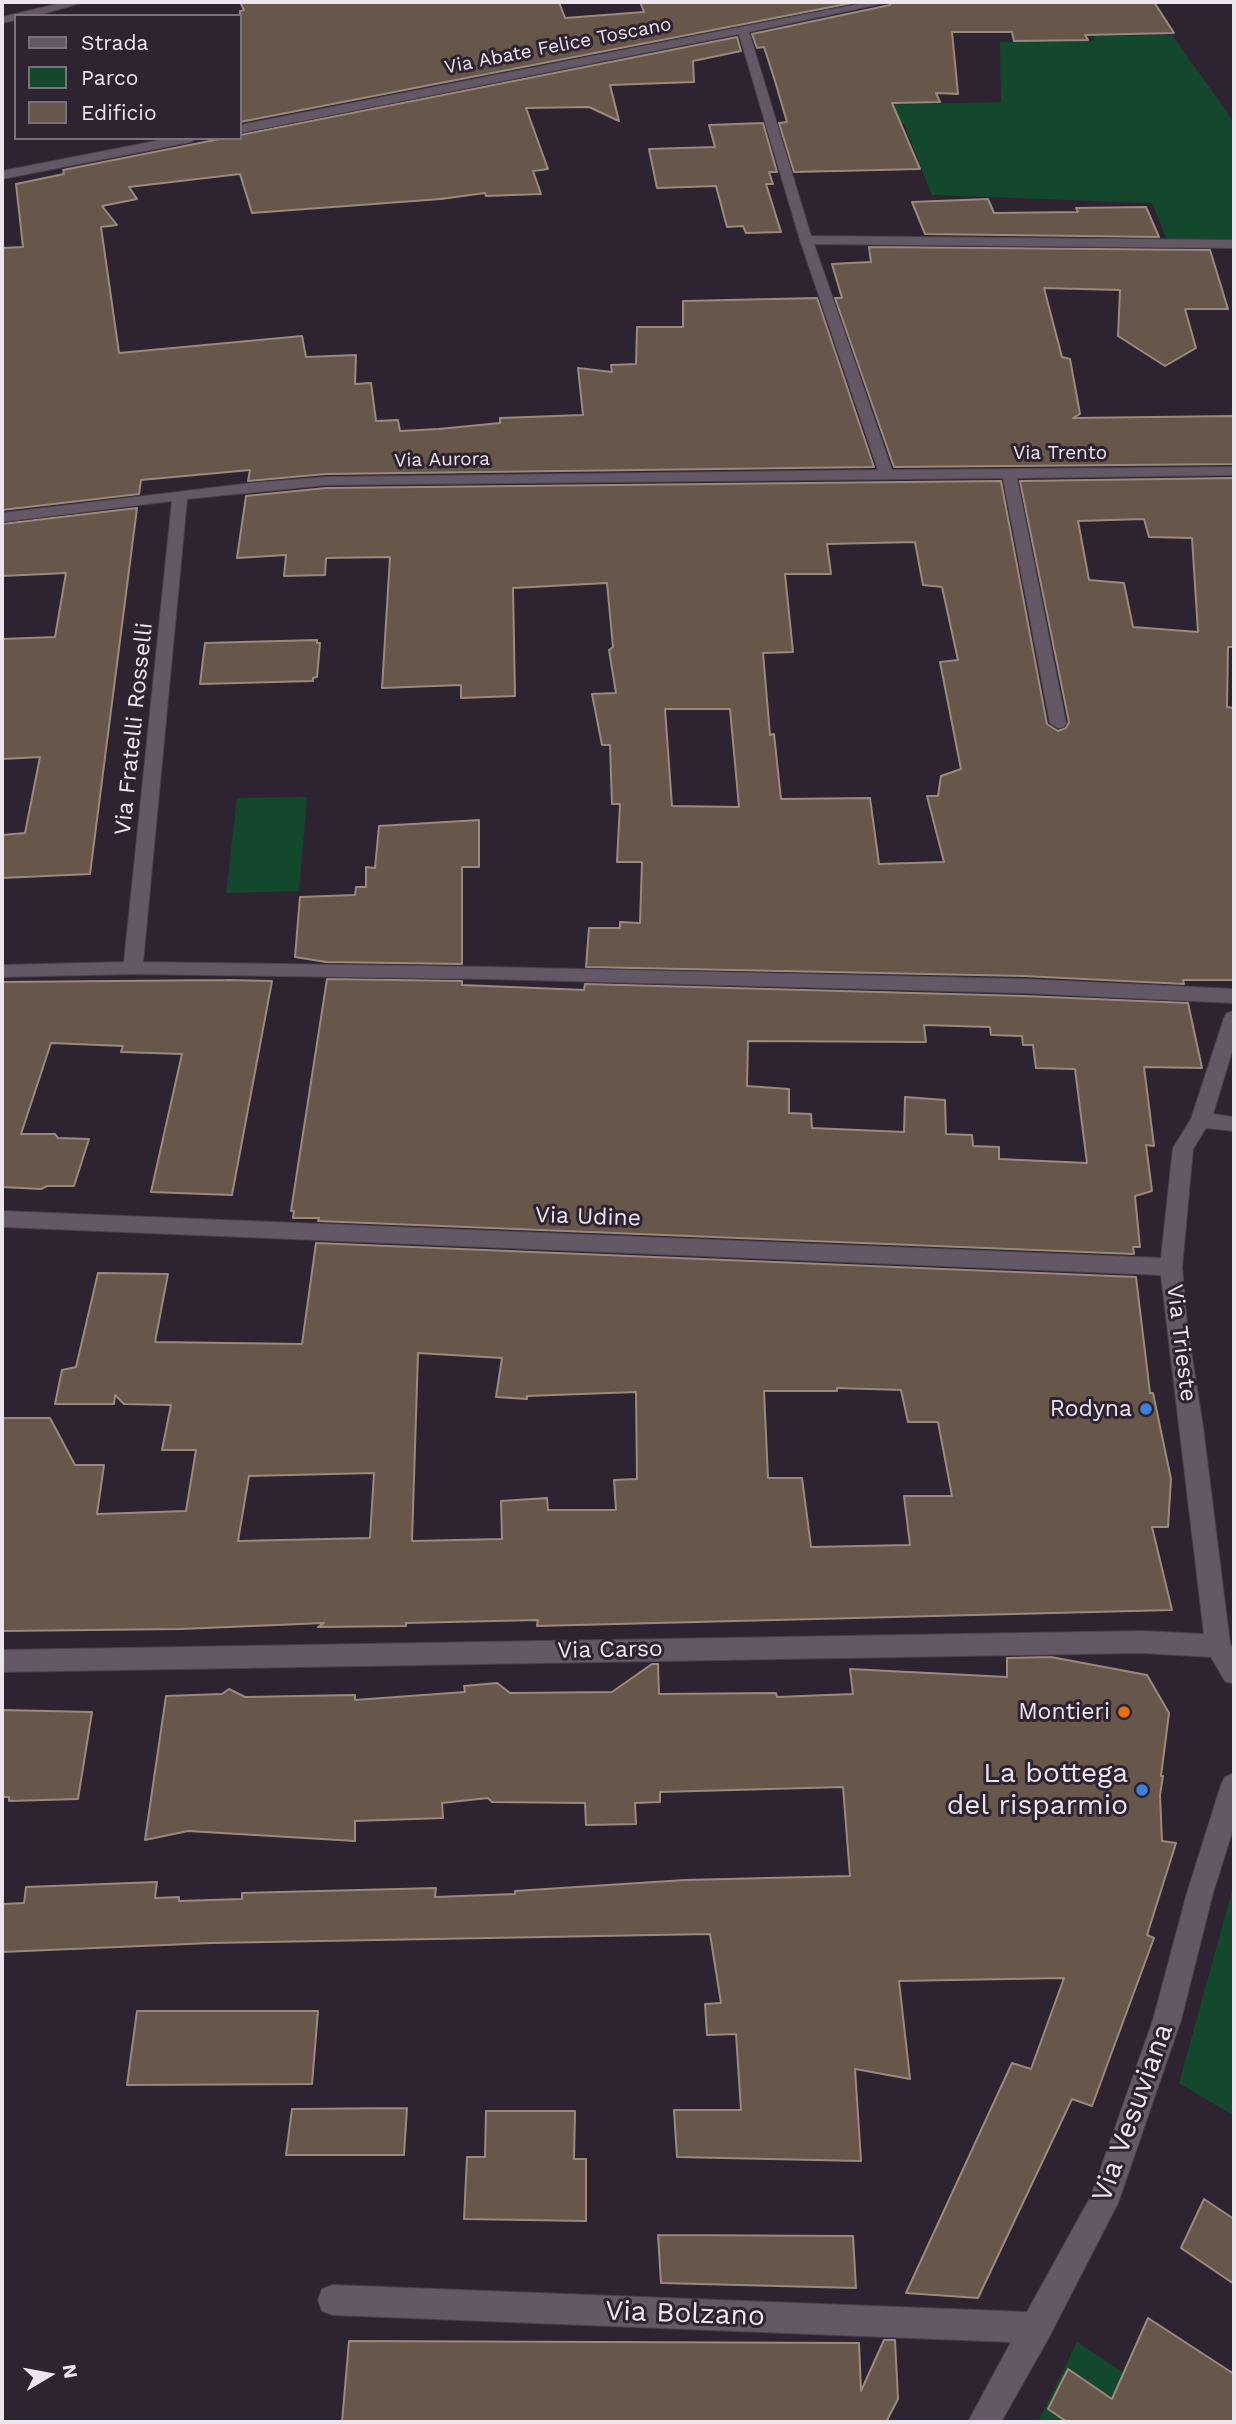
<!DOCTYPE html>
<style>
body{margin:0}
#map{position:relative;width:1236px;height:2424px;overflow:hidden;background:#2e2331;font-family:"Work Sans",sans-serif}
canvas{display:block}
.frame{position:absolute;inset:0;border:4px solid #ece5ee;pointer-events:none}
.legend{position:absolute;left:14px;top:14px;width:228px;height:126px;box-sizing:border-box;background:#2e2331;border:2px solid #7a717d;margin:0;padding:9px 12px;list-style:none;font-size:21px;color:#ece5ee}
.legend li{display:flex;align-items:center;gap:14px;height:35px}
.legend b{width:35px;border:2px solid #7a717d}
.north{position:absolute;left:14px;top:2340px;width:70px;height:70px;-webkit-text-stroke:5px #2e2331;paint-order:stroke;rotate:80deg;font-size:19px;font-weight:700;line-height:28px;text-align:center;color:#ece5ee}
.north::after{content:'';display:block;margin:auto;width:24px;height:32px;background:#ece5ee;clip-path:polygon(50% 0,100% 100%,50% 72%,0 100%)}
</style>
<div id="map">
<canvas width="1236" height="2424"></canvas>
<div class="frame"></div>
<ul class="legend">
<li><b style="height:9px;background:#645867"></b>Strada</li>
<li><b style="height:19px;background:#14482d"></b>Parco</li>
<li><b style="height:19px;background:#66574a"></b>Edificio</li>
</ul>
<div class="north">N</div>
</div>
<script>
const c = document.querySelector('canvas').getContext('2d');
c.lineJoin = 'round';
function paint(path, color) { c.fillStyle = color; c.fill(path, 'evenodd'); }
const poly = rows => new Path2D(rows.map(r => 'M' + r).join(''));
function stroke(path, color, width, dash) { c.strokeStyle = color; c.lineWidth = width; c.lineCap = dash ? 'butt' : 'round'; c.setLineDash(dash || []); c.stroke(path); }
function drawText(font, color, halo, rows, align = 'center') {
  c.font = font + ' "Work Sans",sans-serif'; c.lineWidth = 6; c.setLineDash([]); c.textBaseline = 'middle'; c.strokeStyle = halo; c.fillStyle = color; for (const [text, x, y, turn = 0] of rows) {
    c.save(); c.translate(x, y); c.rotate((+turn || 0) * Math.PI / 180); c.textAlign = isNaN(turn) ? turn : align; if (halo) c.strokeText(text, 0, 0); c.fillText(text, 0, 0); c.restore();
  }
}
const green = poly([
 [1172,35,1234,122,1234,241,1167,240,1152,203,932,195,904,124,795,126,789,107,1001,102,1000,42,1094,41,1094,36],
 [307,797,299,891,226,893,237,798],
 [1234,1884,1234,2116,1179,2083],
 [1077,2342,1198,2422,1038,2422]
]);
const building = poly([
 [240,2,559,2,565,18,644,12,640,2,857,2,240,122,240,11,244,10,240,2],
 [892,2,1154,2,1174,33,1085,35,1088,40,1014,41,1012,32,952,32,958,94,936,93,940,102,892,103,920,169,794,172,779,123,787,122,775,81,764,47,757,48,752,34,890,5,892,2],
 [737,37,741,51,693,61,694,82,610,85,619,121,589,107,526,108,548,169,533,171,541,194,486,196,485,193,441,199,252,213,240,174,129,187,137,199,102,206,117,225,101,227,119,353,302,336,306,357,356,355,355,384,371,383,376,421,398,420,400,431,439,429,500,423,500,418,583,415,578,368,612,372,611,365,636,364,637,327,683,327,683,301,817,298,874,467,326,474,248,481,250,470,141,480,139,494,2,510,2,248,23,247,16,184,64,174,63,170,225,138,240,138,240,135,737,37],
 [763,123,777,172,769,172,773,184,766,184,781,232,746,233,743,226,727,227,716,186,657,188,649,149,715,147,709,125,763,123],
 [988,199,994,213,1078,212,1076,208,1146,207,1159,237,925,234,912,202,988,199],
 [869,247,1210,250,1228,309,1185,309,1196,348,1165,366,1118,336,1120,290,1044,288,1062,357,1070,359,1080,414,1073,418,1234,416,1234,464,894,467,835,298,842,298,832,264,871,262,869,247],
 [1234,478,1234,647,1228,647,1227,707,1234,708,1234,980,1183,980,1184,984,1024,976,586,967,589,928,620,928,620,922,640,923,642,862,617,862,620,804,612,804,610,745,602,745,592,694,616,693,609,650,613,647,607,583,513,588,515,696,461,698,461,685,382,688,390,557,326,558,325,575,284,576,286,555,237,558,246,496,326,488,1001,481,1047,724,1058,731,1066,728,1069,722,1020,481,1234,478],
 [1144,519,1149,537,1192,538,1198,632,1133,627,1124,583,1089,580,1078,521,1144,519],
 [915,542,923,585,942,587,958,660,940,662,961,769,941,776,938,796,927,796,944,862,879,864,870,798,781,799,774,734,770,735,763,653,793,652,785,574,831,574,827,544,915,542],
 [665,709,730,709,739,807,672,806,665,709],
 [137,508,90,874,2,878,2,835,25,833,40,757,2,759,2,639,55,637,66,573,2,576,2,524,137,508],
 [317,640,317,643,320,643,317,677,313,678,313,681,200,684,205,643,317,640],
 [479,820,479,867,462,867,462,964,326,962,295,957,300,897,355,895,356,887,366,887,366,867,375,868,379,826,479,820],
 [327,979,462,981,462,985,584,990,585,984,1024,996,1188,1003,1202,1068,1144,1067,1154,1146,1146,1145,1152,1191,1135,1196,1140,1247,1133,1247,1134,1254,318,1221,319,1218,293,1218,294,1211,291,1211,327,979],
 [924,1025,990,1027,991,1035,1022,1036,1023,1045,1033,1045,1036,1068,1075,1069,1087,1163,999,1159,999,1147,973,1146,972,1135,946,1134,945,1100,905,1097,904,1132,812,1128,811,1114,789,1113,789,1089,747,1086,748,1041,926,1042,924,1025],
 [227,980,272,981,232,1195,151,1192,182,1054,121,1052,123,1046,51,1043,21,1134,55,1134,58,1138,89,1139,74,1186,47,1186,41,1189,2,1187,2,982,227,980],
 [316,1243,1136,1277,1150,1393,1153,1393,1171,1479,1168,1527,1152,1527,1172,1610,537,1626,538,1620,406,1623,406,1626,318,1627,324,1623,181,1629,2,1631,2,1418,50,1418,75,1465,104,1465,97,1514,186,1511,196,1450,162,1450,171,1405,124,1404,115,1395,114,1404,55,1404,62,1370,76,1367,98,1273,168,1274,155,1342,302,1344,316,1243],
 [418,1353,502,1358,496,1397,527,1399,527,1396,636,1392,637,1479,614,1480,616,1510,548,1510,547,1498,501,1501,502,1539,412,1541,418,1353],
 [837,1388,901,1390,908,1422,938,1422,952,1496,904,1496,910,1545,811,1547,802,1478,768,1478,764,1391,837,1391,837,1388],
 [374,1473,370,1538,238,1541,249,1476,374,1473],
 [1051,1657,1147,1675,1169,1713,1161,1776,1163,1776,1160,1795,1162,1841,1176,1843,1147,1935,1154,1938,1092,2106,1072,2099,978,2298,906,2293,1012,2063,1031,2069,1064,1978,899,1981,910,2079,855,2069,861,2161,677,2157,674,2110,741,2110,736,2034,707,2035,705,2004,721,2003,710,1934,211,1943,2,1952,2,1904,24,1903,26,1887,157,1882,155,1898,179,1897,179,1901,242,1899,242,1893,436,1888,435,1897,515,1894,515,1891,685,1880,850,1876,843,1787,660,1792,660,1802,635,1803,636,1824,586,1825,585,1803,492,1802,488,1798,442,1803,443,1818,355,1821,355,1841,188,1831,145,1840,166,1696,222,1694,229,1689,245,1697,355,1695,355,1700,465,1692,464,1686,497,1683,510,1693,612,1692,652,1664,658,1664,659,1694,776,1693,777,1697,853,1694,850,1669,1007,1677,1007,1658,1051,1657],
 [2,1710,92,1712,78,1799,9,1801,9,1797,2,1797,2,1710],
 [137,2011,318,2011,312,2084,127,2085,137,2011],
 [407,2108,404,2155,286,2155,292,2109,407,2108],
 [486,2111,575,2111,574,2159,586,2159,586,2221,464,2219,467,2157,485,2157,486,2111],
 [1204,2199,1234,2219,1234,2284,1181,2248,1204,2199],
 [658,2235,853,2236,856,2288,661,2283,658,2235],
 [1148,2318,1234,2374,1234,2422,1067,2422,1048,2409,1068,2369,1112,2399,1148,2318],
 [884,2340,895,2340,898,2399,886,2422,342,2422,349,2341,859,2343,861,2391,884,2340]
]);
const minor = poly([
 [66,2,84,2,36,16,16,16,16,20,2,23,2,17,66,2],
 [869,2,889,2,749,32,811,236,1234,240,1234,248,814,244,892,470,1234,467,1234,475,1017,478,1066,723,1064,727,1058,728,1050,723,1003,478,326,485,187,499,143,962,489,967,1024,979,1234,989,1234,1003,1024,993,489,979,133,974,2,977,2,965,124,962,172,501,2,522,2,513,252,483,326,477,878,470,800,240,739,34,240,133,240,125,869,2],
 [171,138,197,138,191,142,2,179,2,171,171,138],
 [1234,1011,1234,1045,1213,1114,1234,1117,1234,1131,1206,1128,1193,1149,1182,1267,1187,1325,1203,1427,1230,1644,1234,1651,1234,1684,1225,1681,1211,1657,1142,1653,2,1672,2,1650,1142,1631,1204,1634,1161,1275,2,1227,2,1211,1161,1258,1173,1148,1191,1119,1224,1018,1227,1013,1234,1011],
 [1234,1773,1234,1826,1213,1893,1181,2020,1118,2203,1048,2339,1001,2422,968,2422,1011,2342,333,2315,322,2311,318,2300,322,2289,333,2285,1027,2312,1091,2196,1153,2020,1187,1893,1221,1785,1225,1777,1234,1773]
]);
const markers = [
 [1146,1409,7,"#3f7fe0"],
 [1124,1712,7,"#e8710a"],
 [1142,1790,7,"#3f7fe0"]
];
const farStreetnames = [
 ["Via Abate Felice Toscano",558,46,-11],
 ["Via Trento",1060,453],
 ["Via Aurora",442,460,-1]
];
const streetNames = [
 ["Via Fratelli Rosselli",134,729,-84],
 ["Via Udine",588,1217,2],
 ["Via Trieste",1181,1343,83],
 ["Via Carso",610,1650,-1]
];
const poiNames = [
 ["Rodyna",1132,1409],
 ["Montieri",1110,1712]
];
const nearPoinames = [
 ["La bottega",1128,1774],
 ["del risparmio",1128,1806]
];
const nearStreetnames = [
 ["Via Vesuviana",1133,2113,-70],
 ["Via Bolzano",685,2314,2]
];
paint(green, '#14482d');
paint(building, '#66574a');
stroke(building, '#9a8a7d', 2);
stroke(minor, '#49404b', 2);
paint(minor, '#645867');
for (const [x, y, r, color] of markers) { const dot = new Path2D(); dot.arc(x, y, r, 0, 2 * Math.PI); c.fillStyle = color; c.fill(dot); stroke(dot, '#2e2331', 2.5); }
drawText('19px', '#ece5ee', '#2e2331', farStreetnames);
drawText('23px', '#ece5ee', '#2e2331', streetNames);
drawText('23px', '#ece5ee', '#2e2331', poiNames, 'right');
drawText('28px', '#ece5ee', '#2e2331', nearPoinames, 'right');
drawText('28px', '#ece5ee', '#2e2331', nearStreetnames);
</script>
